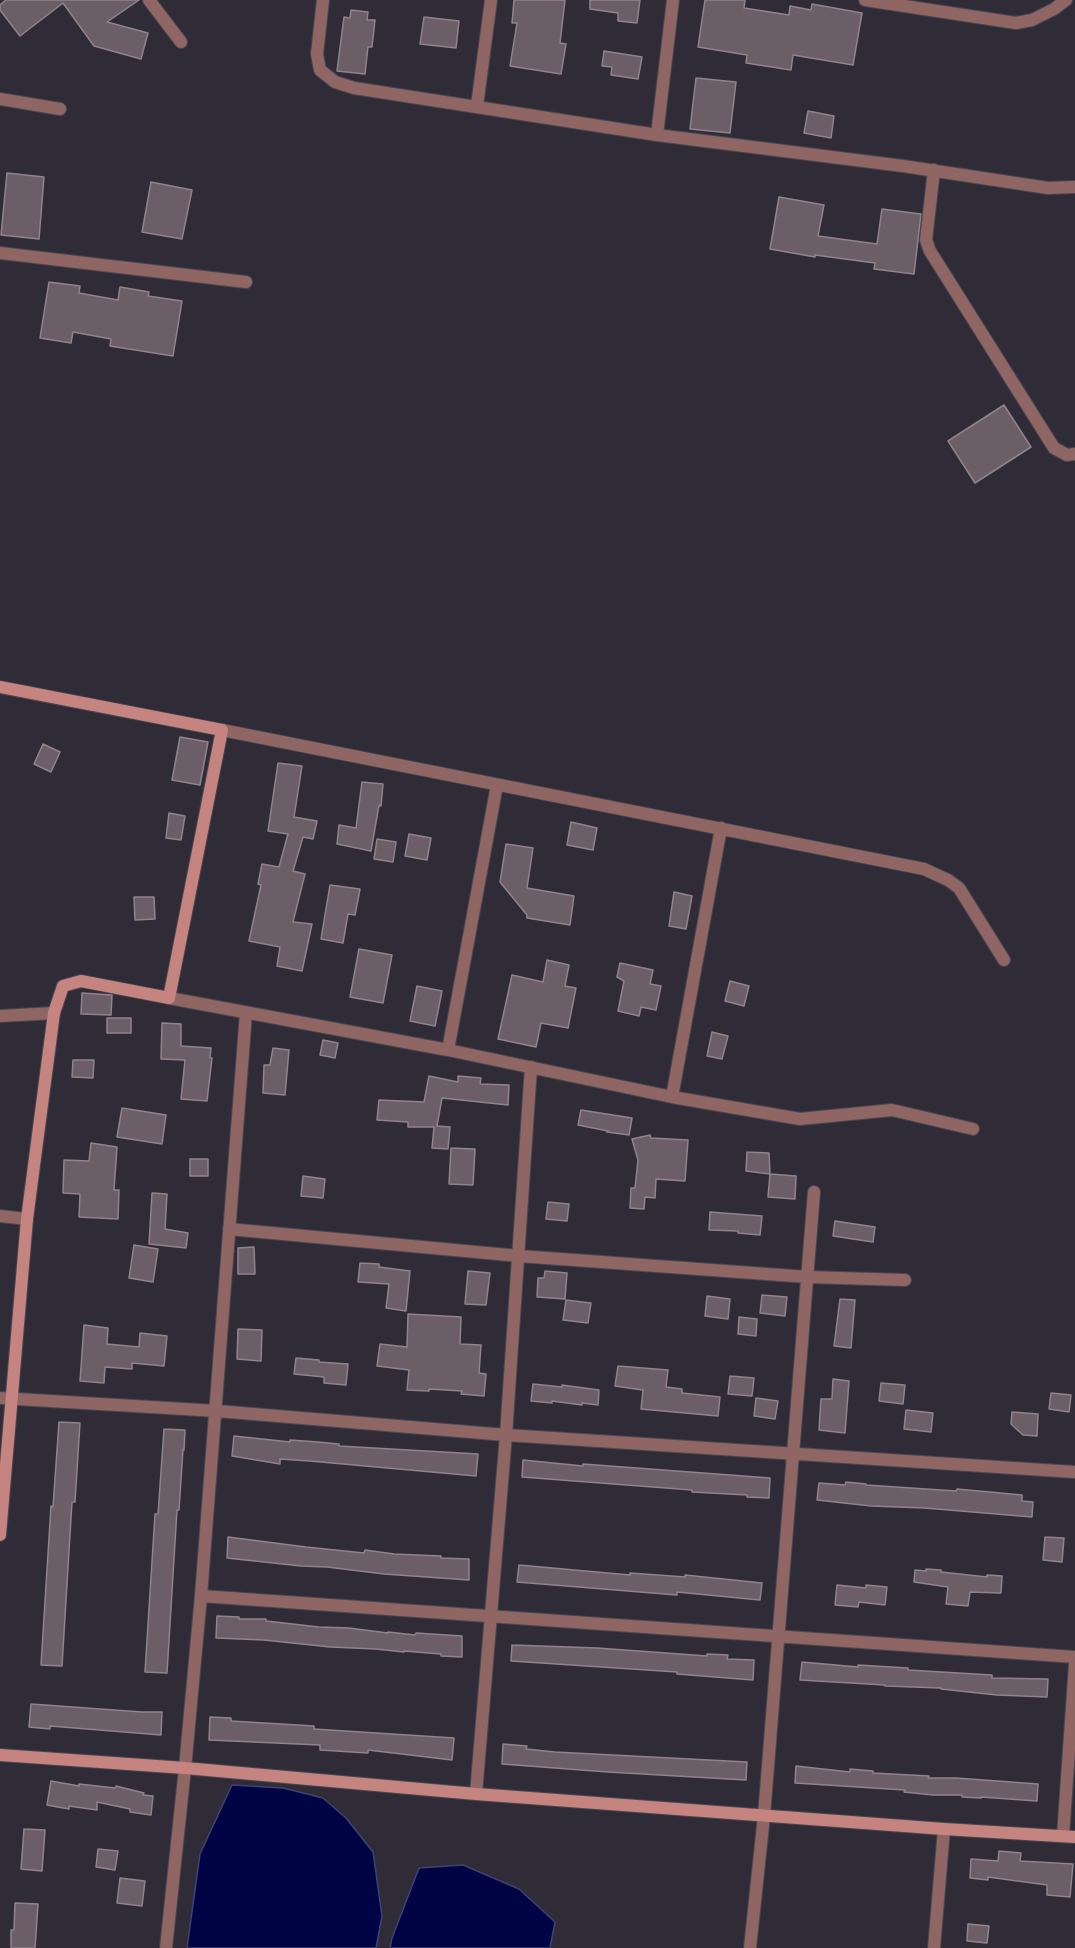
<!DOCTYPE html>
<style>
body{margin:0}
canvas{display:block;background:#2f2c38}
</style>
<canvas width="1075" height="1948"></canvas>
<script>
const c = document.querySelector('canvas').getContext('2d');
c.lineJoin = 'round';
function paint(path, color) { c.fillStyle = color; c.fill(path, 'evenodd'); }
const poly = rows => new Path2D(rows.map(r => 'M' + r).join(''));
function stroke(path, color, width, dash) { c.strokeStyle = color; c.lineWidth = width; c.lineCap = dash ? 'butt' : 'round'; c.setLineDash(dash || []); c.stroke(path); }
const water = poly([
 [232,1785,283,1788,323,1798,346,1818,373,1852,382,1916,376,1948,187,1948,200,1854,232,1785],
 [463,1865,519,1889,555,1922,550,1948,390,1948,392,1938,419,1868,463,1865]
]);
const building = poly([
 [6,0,139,0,107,22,148,33,141,59,94,46,63,3,20,36,0,10,0,5,6,0],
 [514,0,565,0,560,43,566,44,561,74,510,66,517,23,512,23,514,0],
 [590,0,640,0,637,23,618,21,618,13,590,9,590,0],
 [705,0,745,0,744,8,789,15,790,6,811,10,812,4,862,13,853,65,793,55,791,70,746,63,747,55,698,47,705,0],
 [351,10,368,12,367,20,375,20,372,47,368,47,365,74,337,71,344,17,350,18,351,10],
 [424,17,459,21,456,48,420,44,424,17],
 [604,51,642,57,638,79,611,75,612,67,602,66,604,51],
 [696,78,736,82,730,133,690,129,696,78],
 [808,111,834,116,831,138,804,133,808,111],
 [7,173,44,177,39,239,1,235,7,173],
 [151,182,192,190,182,239,142,232,151,182],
 [779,197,824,205,818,236,877,244,882,209,921,214,914,274,874,269,875,263,815,255,815,257,770,249,779,197],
 [49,282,80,286,79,293,118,300,120,287,149,292,148,296,182,301,173,356,110,346,111,339,73,332,71,343,40,338,49,282],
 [1004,405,1031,447,975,483,948,441,1004,405],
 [180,737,208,742,200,785,172,780,180,737],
 [43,744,60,752,51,772,34,764,43,744],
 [278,763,302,766,294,817,317,821,313,839,303,837,293,871,305,874,293,922,312,924,302,971,277,966,280,947,249,941,261,885,258,884,262,864,279,867,288,834,268,831,278,763],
 [362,782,383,784,381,806,379,805,371,851,337,844,339,825,356,828,362,782],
 [169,813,185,816,181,840,166,838,169,813],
 [571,822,597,828,593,850,567,845,571,822],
 [409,834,431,838,427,860,405,856,409,834],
 [377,839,396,842,393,862,374,859,377,839],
 [506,844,533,848,527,888,574,896,570,925,527,918,527,915,500,882,506,844],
 [330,885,360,889,355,915,348,914,343,943,321,939,330,885],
 [674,892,692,896,686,929,669,926,674,892],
 [134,897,154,897,155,919,135,920,134,897],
 [359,949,392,955,383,1003,350,997,359,949],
 [547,960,569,965,565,986,576,988,568,1028,541,1023,536,1047,498,1039,512,975,543,982,547,960],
 [620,963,653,970,650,984,661,986,656,1010,641,1007,639,1016,618,1011,624,981,617,977,620,963],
 [730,981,749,986,744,1006,725,1001,730,981],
 [417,986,442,991,435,1026,410,1021,417,986],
 [82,993,112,995,111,1015,81,1014,82,993],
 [107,1018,131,1018,131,1033,107,1033,107,1018],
 [162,1023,181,1024,181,1046,211,1048,210,1058,212,1058,207,1101,181,1099,185,1060,161,1059,162,1023],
 [712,1032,728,1036,722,1059,707,1056,712,1032],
 [323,1040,338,1043,335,1058,320,1055,323,1040],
 [273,1048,289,1050,285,1095,263,1093,264,1065,270,1065,273,1048],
 [73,1060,94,1060,93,1078,72,1077,73,1060],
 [429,1076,458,1082,458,1076,481,1078,480,1084,509,1085,508,1105,442,1098,437,1126,450,1127,448,1149,432,1148,434,1127,408,1127,408,1122,377,1120,379,1100,424,1102,429,1076],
 [122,1108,166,1115,162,1144,117,1137,122,1108],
 [581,1110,632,1118,629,1135,607,1132,608,1131,578,1125,581,1110],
 [650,1135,651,1138,688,1140,685,1181,656,1179,655,1198,645,1197,644,1209,630,1208,631,1188,635,1188,638,1160,632,1139,650,1135],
 [91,1143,117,1147,114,1190,119,1190,118,1219,79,1217,80,1194,63,1193,64,1160,89,1161,91,1143],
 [451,1148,475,1149,473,1185,449,1184,451,1148],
 [747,1152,769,1153,770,1174,746,1171,747,1152],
 [190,1159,208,1159,208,1176,190,1176,190,1159],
 [770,1174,796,1176,795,1199,768,1197,770,1174],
 [303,1176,325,1179,323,1198,301,1196,303,1176],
 [152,1193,167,1194,165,1229,188,1233,186,1248,149,1244,152,1193],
 [548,1202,569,1204,567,1221,546,1219,548,1202],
 [710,1212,762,1216,760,1235,738,1233,738,1231,709,1230,710,1212],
 [835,1221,875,1227,873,1242,833,1236,835,1221],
 [134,1245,158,1249,153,1282,129,1278,134,1245],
 [254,1247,255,1274,238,1274,238,1248,254,1247],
 [360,1263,379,1264,379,1267,410,1271,406,1311,386,1308,389,1284,358,1282,360,1263],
 [468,1271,490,1273,486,1305,465,1304,468,1271],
 [545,1271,567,1273,565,1299,537,1297,538,1278,544,1278,545,1271],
 [762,1295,787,1297,785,1316,760,1313,762,1295],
 [707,1296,730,1299,728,1319,705,1316,707,1296],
 [840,1299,855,1300,851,1348,834,1346,840,1299],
 [566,1300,591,1303,588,1323,563,1320,566,1300],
 [408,1314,461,1317,460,1344,481,1345,479,1373,486,1374,484,1396,461,1394,462,1391,429,1389,429,1391,407,1390,409,1370,377,1366,380,1344,407,1347,408,1314],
 [739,1317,757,1319,756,1336,738,1334,739,1317],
 [84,1325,108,1328,107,1344,139,1347,140,1333,167,1336,164,1366,132,1363,132,1369,105,1367,104,1383,80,1381,84,1325],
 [238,1329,262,1330,261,1361,237,1359,238,1329],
 [296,1358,319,1360,319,1362,348,1364,346,1385,324,1383,324,1377,294,1374,296,1358],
 [618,1366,668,1370,666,1387,682,1389,682,1393,720,1397,718,1416,641,1409,643,1390,615,1386,618,1366],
 [730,1376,754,1378,752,1396,728,1394,730,1376],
 [833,1379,849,1381,845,1433,819,1430,821,1399,832,1399,833,1379],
 [881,1383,905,1385,903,1404,879,1401,881,1383],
 [533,1384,562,1387,562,1385,599,1390,598,1405,582,1403,582,1405,552,1401,552,1403,531,1401,533,1384],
 [1051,1393,1071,1395,1069,1412,1049,1409,1051,1393],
 [756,1398,778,1401,775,1419,754,1416,756,1398],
 [906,1410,933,1413,931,1432,904,1429,906,1410],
 [1012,1412,1038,1414,1037,1436,1023,1435,1011,1424,1012,1412],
 [59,1422,80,1423,75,1502,72,1502,62,1666,41,1665,51,1506,53,1507,59,1422],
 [164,1429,185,1430,184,1450,183,1449,179,1510,177,1510,167,1673,145,1672,155,1514,158,1514,164,1429],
 [234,1436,290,1442,290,1440,318,1442,339,1444,339,1446,478,1454,476,1476,310,1461,280,1459,280,1464,232,1456,234,1436],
 [523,1460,583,1466,583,1464,770,1478,769,1498,747,1497,747,1495,692,1492,692,1490,522,1477,523,1460],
 [846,1482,866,1484,866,1485,956,1491,957,1489,1022,1495,1022,1501,1033,1502,1032,1517,925,1508,871,1506,817,1500,819,1483,845,1485,846,1482],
 [228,1537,306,1547,364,1553,365,1550,394,1554,441,1556,441,1558,469,1559,469,1580,384,1574,327,1567,301,1566,227,1558,228,1537],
 [1045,1537,1064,1538,1062,1562,1043,1560,1045,1537],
 [519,1565,630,1575,630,1573,685,1577,685,1575,762,1583,760,1600,677,1592,677,1595,517,1582,519,1565],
 [926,1569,941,1570,941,1572,987,1577,987,1575,1002,1576,1001,1593,970,1592,968,1606,946,1604,948,1587,914,1582,915,1570,926,1571,926,1569],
 [837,1585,866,1588,866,1585,887,1587,885,1605,859,1602,858,1607,835,1605,837,1585],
 [217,1616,239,1617,239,1619,266,1619,266,1621,319,1627,349,1628,388,1633,388,1632,415,1635,416,1633,462,1636,462,1657,441,1656,441,1654,404,1651,404,1652,376,1649,330,1647,264,1640,216,1638,217,1616],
 [512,1645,597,1648,707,1656,707,1654,728,1655,727,1659,754,1660,753,1680,677,1674,677,1672,511,1661,512,1645],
 [802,1662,858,1667,858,1665,908,1668,908,1670,992,1675,992,1678,1048,1679,1047,1697,997,1695,941,1689,941,1688,885,1686,885,1685,800,1680,802,1662],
 [31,1704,142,1712,162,1712,161,1735,50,1726,50,1729,29,1727,31,1704],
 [210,1717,231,1718,231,1721,314,1726,314,1729,454,1738,452,1760,368,1750,368,1753,320,1750,320,1745,209,1740,210,1717],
 [503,1744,527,1746,526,1749,555,1752,747,1762,746,1780,608,1772,502,1764,503,1744],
 [796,1766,850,1772,850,1769,873,1771,873,1773,929,1776,928,1778,956,1778,1038,1784,1037,1801,981,1797,981,1798,962,1797,962,1795,933,1795,904,1792,905,1790,795,1783,796,1766],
 [51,1781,79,1786,79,1784,115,1788,116,1786,144,1793,143,1795,153,1796,151,1815,130,1812,130,1809,97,1802,97,1810,69,1806,69,1809,47,1805,51,1781],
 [24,1829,45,1830,42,1871,21,1869,24,1829],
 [98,1849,118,1851,115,1870,96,1867,98,1849],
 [999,1851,1021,1853,1020,1861,1073,1864,1070,1897,1047,1895,1047,1885,988,1877,988,1880,970,1878,971,1859,998,1861,999,1851],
 [120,1878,145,1881,142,1906,117,1903,120,1878],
 [15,1903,38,1904,35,1948,11,1948,11,1930,14,1930,15,1903],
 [968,1924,989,1926,987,1943,967,1941,968,1924]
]);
const street = poly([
 [149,0,181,42],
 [323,0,317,54,320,70,335,82,354,88,657,135,903,166,1048,188,1075,187],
 [865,0,1016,23,1032,20,1054,9,1066,0],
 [0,99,60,109],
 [477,106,491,0],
 [657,135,673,0],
 [934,170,926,240,930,251,1054,448,1067,455,1075,454],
 [0,253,246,282],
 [222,730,924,869,948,880,959,888,1004,960],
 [169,998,448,1050,672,1097,800,1119,892,1110,973,1129],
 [0,1016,54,1013],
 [448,1050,497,785],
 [672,1097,721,828],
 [0,1216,27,1219],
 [229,1229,519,1256,808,1277,905,1280],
 [0,1398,217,1411,506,1435,1075,1472],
 [201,1596,1075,1657],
 [476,1794,506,1435,531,1067],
 [1063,1836,1075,1664],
 [166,1948,185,1768,201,1596,246,1013],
 [750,1948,764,1816,814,1192],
 [934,1948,944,1829]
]);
const secondary = poly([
 [0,687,222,730,169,998,81,981,63,986,54,1013,27,1219,0,1535],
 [0,1755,185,1768,476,1794,944,1829,1075,1837]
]);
paint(water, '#000445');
stroke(water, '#3f4272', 1.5);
paint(building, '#6b5e67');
stroke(building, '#91838c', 1.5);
stroke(street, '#494752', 14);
stroke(secondary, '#494752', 14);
stroke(street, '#8f6663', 12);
stroke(secondary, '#c58480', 12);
</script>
